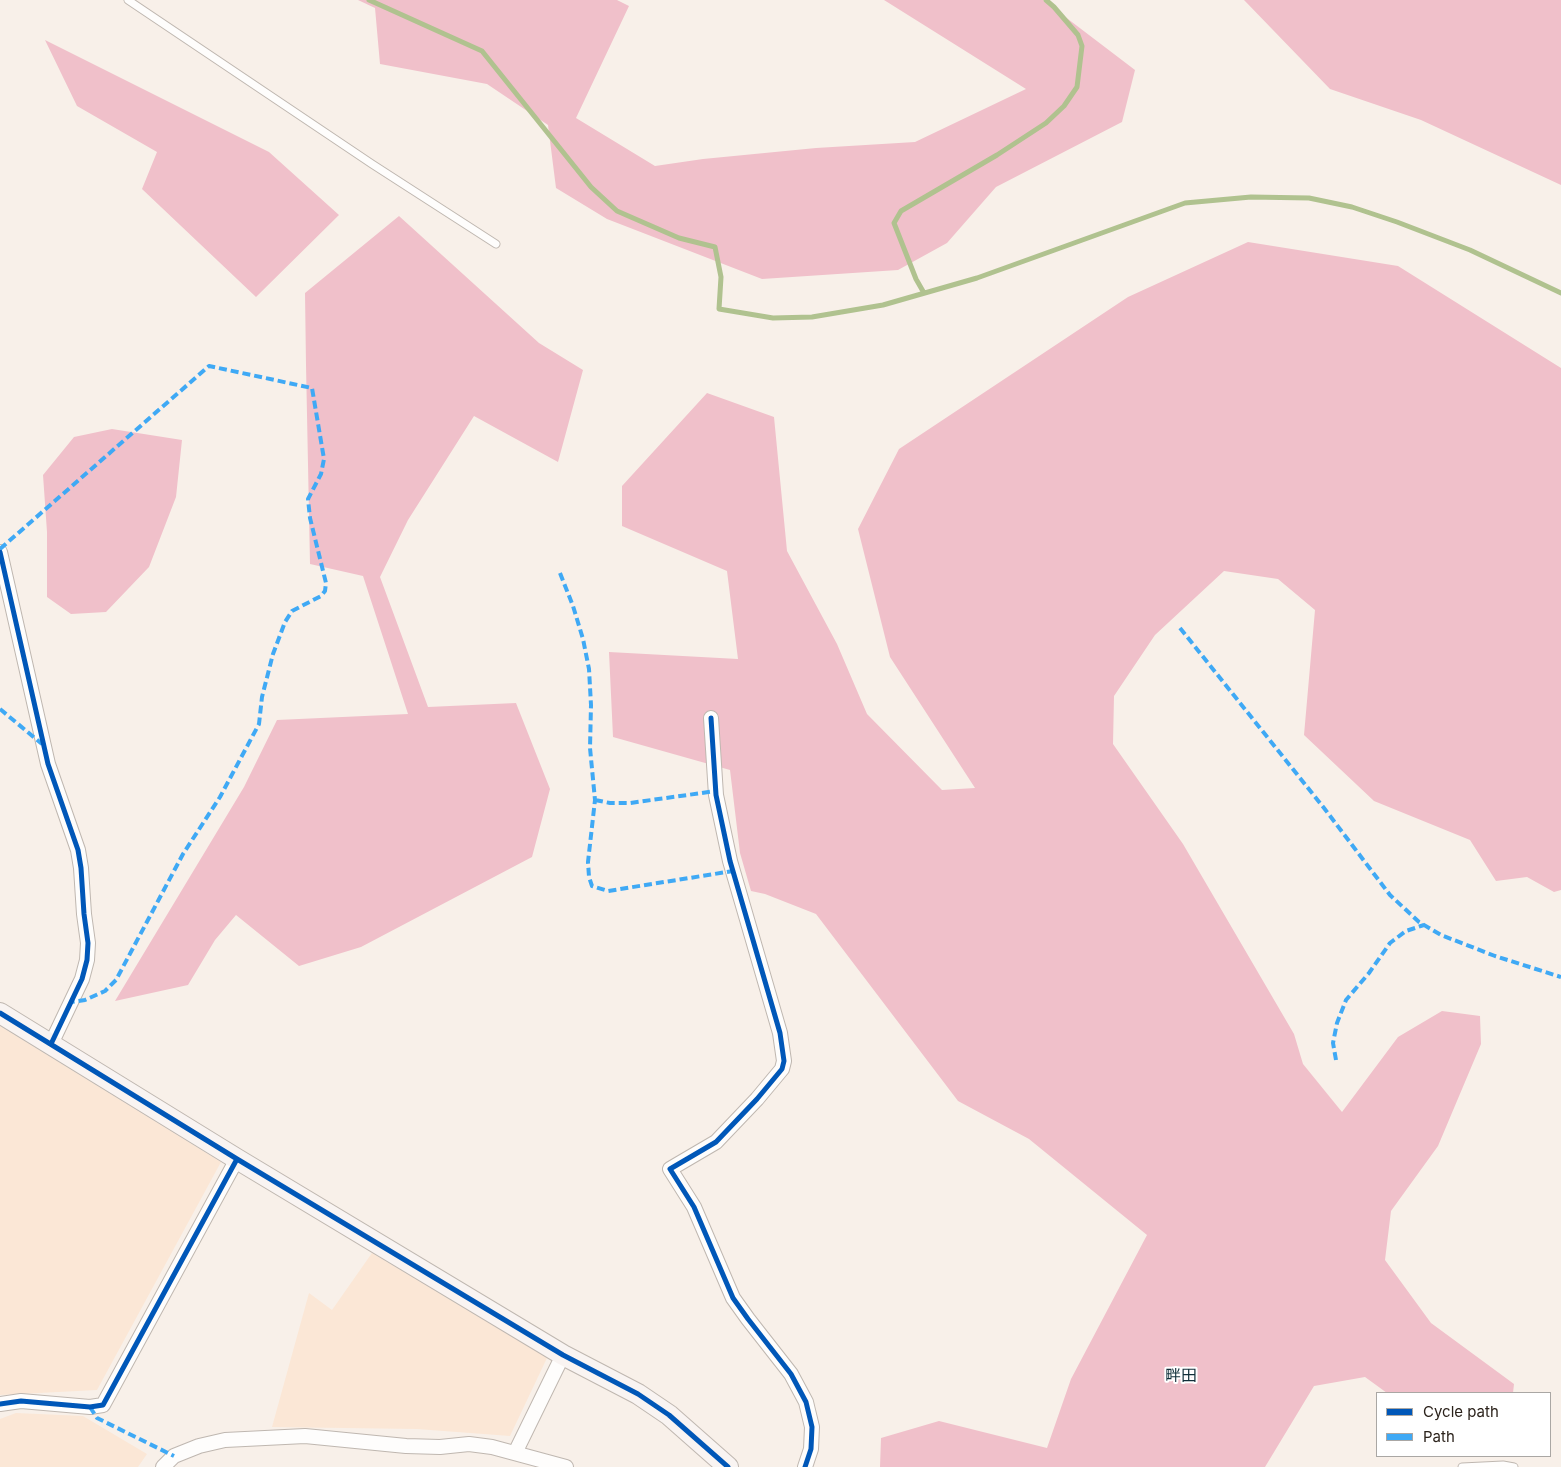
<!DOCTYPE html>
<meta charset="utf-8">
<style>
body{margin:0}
#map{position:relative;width:1561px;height:1467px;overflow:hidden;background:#f8f0e9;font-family:Inter,sans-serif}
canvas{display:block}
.legend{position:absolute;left:1376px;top:1392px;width:175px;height:65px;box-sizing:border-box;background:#fff;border:1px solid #aaa7a4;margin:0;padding:6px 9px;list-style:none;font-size:15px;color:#2b221b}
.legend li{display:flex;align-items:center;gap:10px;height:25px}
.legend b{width:25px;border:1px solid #aaa7a4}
</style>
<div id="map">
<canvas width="1561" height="1467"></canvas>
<ul class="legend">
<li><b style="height:6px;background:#0057b8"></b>Cycle path</li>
<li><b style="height:6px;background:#3fa9f5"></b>Path</li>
</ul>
</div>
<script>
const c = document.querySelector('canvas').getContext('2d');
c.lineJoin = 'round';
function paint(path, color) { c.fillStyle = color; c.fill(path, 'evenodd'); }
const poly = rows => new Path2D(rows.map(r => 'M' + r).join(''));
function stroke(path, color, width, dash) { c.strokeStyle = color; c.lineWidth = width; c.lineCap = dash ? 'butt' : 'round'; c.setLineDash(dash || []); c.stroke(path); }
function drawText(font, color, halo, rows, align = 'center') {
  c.font = font + ' Inter,"Noto Sans JP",sans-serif'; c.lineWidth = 4; c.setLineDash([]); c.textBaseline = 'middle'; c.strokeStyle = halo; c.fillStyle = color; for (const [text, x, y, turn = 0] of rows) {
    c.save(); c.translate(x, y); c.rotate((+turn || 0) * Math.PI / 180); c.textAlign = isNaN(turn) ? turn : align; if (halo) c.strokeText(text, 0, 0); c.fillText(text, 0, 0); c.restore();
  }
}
const built = poly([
 [0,1026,221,1162,97,1390,0,1395],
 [372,1253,547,1358,510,1436,417,1429,272,1427,309,1293,332,1310],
 [16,1413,83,1416,147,1454,138,1467,0,1467,0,1419]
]);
const forest = poly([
 [358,0,617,0,629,6,576,118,655,166,703,159,816,148,915,142,1026,89,884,0,1043,0,1135,70,1122,122,996,187,947,243,898,270,762,279,607,219,556,188,548,125,487,84,380,64,375,8],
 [1244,0,1561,0,1561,185,1421,120,1330,89],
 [45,40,269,152,339,215,256,297,142,189,157,152,77,106],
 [399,216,539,343,583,370,558,462,474,416,408,520,380,577,428,707,516,703,550,789,532,857,361,947,299,966,236,915,215,940,188,985,115,1001,244,787,277,720,408,714,363,576,310,564,306,365,305,293],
 [1248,242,1398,266,1561,368,1561,890,1554,892,1527,877,1496,881,1470,840,1374,801,1304,735,1315,610,1278,579,1224,571,1155,635,1114,696,1113,744,1183,844,1294,1034,1303,1064,1342,1112,1398,1037,1442,1011,1480,1016,1481,1044,1438,1146,1391,1211,1385,1260,1431,1323,1514,1384,1513,1393,1387,1393,1365,1377,1314,1386,1265,1467,880,1467,881,1438,939,1421,1047,1448,1071,1379,1147,1235,1029,1139,958,1101,816,914,765,894,751,891,740,853,730,770,613,737,609,652,738,659,727,571,622,526,622,486,707,393,774,417,787,551,837,644,867,714,942,790,975,788,890,657,858,529,899,449,1128,297],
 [112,429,182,440,176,497,149,567,106,612,71,614,47,597,47,532,43,475,74,437]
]);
const stream = poly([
 [369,0,482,51,591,187,617,211,679,238,715,247,721,277,719,309,773,318,812,317,883,305,977,278,1185,203,1251,197,1309,198,1352,207,1397,222,1470,250,1561,293],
 [924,293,916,279,894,223,901,211,997,155,1046,123,1064,106,1077,87,1082,46,1078,35,1054,7,1046,0]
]);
const lane = poly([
 [128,0,372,164,496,244],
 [1462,1467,1503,1465,1514,1467]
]);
const street = poly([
 [0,552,48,764,78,850,81,868,84,914,88,943,87,960,82,979,51,1044],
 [711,718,716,795,730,861,780,1033,784,1061,782,1069,757,1099,716,1142,670,1169,694,1207,733,1298,748,1319,791,1374,806,1402,812,1427,811,1449,805,1467],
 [0,1404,21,1401,90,1407,103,1405,237,1159],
 [515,1453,563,1355],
 [163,1467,174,1456,199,1446,225,1440,305,1436,406,1446,440,1447,469,1444,492,1447,566,1467]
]);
const secondary = poly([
 [0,1013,237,1159,563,1355,638,1394,669,1415,728,1467]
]);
const quiet = poly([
 [0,549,209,366,312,388,324,459,321,474,308,499,310,518,326,583,325,591,321,596,292,611,285,622,273,654,262,697,259,724,220,797,183,854,116,980,105,991,85,1000,71,1002],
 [560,573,573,606,583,639,589,669,591,705,590,748,595,800,588,862,589,877,592,886,608,891,733,871],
 [1180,628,1324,808,1390,895,1419,922,1441,935,1495,956,1561,977],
 [0,709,42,744],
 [595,800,610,803,630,803,716,791],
 [1336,1060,1333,1043,1337,1023,1346,1000,1369,973,1390,943,1406,931,1424,925],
 [90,1407,97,1418,174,1456]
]);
const cycleway = poly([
 [0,552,48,764,78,850,81,868,84,914,88,943,87,960,82,979,51,1044],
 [711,718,716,795,730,861,780,1033,784,1061,782,1069,757,1099,716,1142,670,1169,694,1207,733,1298,748,1319,791,1374,806,1402,812,1427,811,1449,805,1467],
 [0,1013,237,1159,563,1355,638,1394,669,1415,728,1467],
 [0,1404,21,1401,90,1407,103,1405,237,1159]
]);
const quarterNames = [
 ["畔田",1181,1376]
];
paint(built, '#fbe7d6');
paint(forest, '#f0c0ca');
stroke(stream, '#b0c28f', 5);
stroke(lane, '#bfb7b0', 9);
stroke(street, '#bfb7b0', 16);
stroke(secondary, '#bfb7b0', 22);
stroke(lane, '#fefdfc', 7);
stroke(street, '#fefdfc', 14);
stroke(secondary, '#f9f4f2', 20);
stroke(quiet, '#3fa9f5', 4, [8, 4]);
stroke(cycleway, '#0057b8', 5);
drawText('16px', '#102f39', '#fff', quarterNames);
</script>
